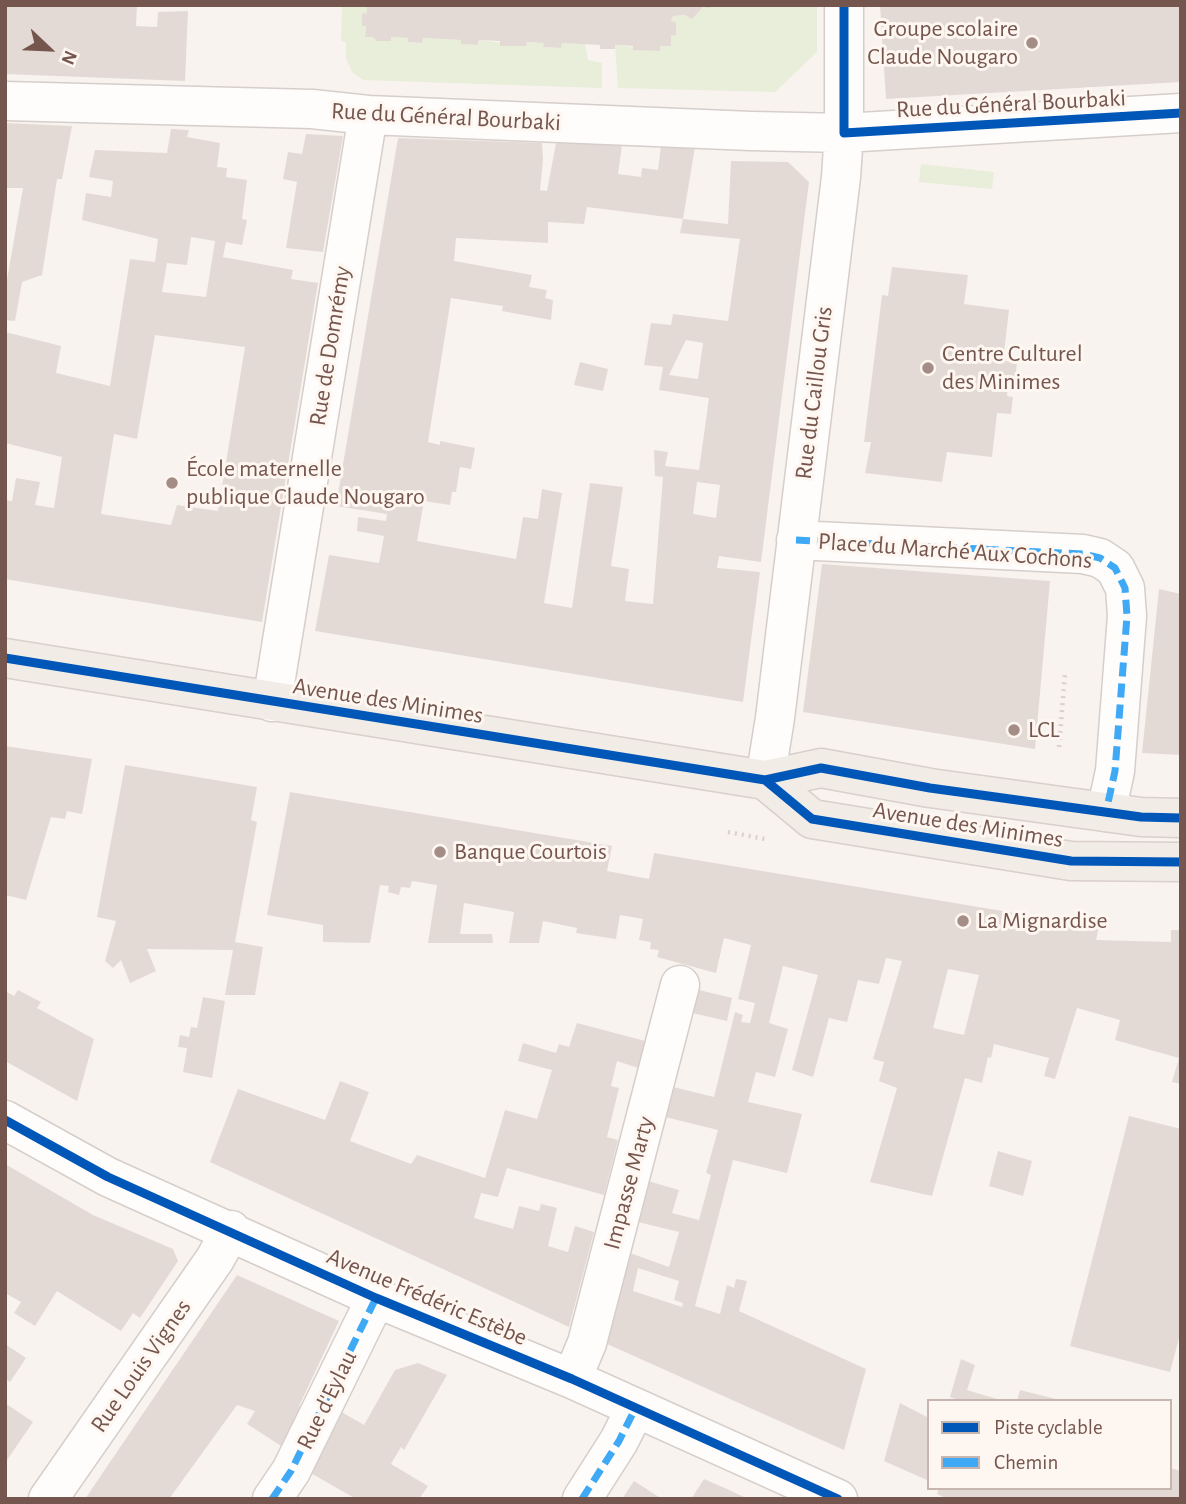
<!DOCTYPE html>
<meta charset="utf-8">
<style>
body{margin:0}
#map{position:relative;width:1186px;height:1504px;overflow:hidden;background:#f8f3ee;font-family:"Alegreya Sans",sans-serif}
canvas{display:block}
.frame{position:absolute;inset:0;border:7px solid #75564e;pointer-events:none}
.legend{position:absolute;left:927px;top:1399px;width:245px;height:91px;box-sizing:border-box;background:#fef6f0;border:2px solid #c7b6af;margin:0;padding:9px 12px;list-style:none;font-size:21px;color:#75564e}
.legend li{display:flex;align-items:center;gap:14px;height:35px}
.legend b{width:35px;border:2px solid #c7b6af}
.north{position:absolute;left:14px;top:14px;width:70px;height:70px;-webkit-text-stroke:5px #fef6f0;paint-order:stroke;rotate:113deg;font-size:19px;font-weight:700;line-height:28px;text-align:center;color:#75564e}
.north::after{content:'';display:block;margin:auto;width:24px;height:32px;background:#75564e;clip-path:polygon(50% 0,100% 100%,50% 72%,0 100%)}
</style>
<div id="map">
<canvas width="1186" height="1504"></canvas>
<div class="frame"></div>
<ul class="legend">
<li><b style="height:9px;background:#0057b8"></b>Piste cyclable</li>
<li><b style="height:9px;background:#3fa9f5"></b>Chemin</li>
</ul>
<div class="north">N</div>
</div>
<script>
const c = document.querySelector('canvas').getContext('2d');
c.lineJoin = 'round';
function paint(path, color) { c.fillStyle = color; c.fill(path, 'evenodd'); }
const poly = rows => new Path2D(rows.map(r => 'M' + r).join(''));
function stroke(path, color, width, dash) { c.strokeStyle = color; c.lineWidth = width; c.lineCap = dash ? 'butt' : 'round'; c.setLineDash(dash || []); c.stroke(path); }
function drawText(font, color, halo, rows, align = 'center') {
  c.font = font + ' "Alegreya Sans",sans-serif'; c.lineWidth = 6; c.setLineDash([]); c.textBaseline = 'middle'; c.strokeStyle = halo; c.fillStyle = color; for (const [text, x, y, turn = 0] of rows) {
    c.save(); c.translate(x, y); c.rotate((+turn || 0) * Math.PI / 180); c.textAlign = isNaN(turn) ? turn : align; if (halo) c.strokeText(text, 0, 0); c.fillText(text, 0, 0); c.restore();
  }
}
const green = poly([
 [342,5,367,5,367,13,362,15,362,26,366,26,365,37,373,37,377,41,390,41,391,37,408,38,408,42,422,43,423,38,461,40,462,44,477,45,479,40,525,46,527,42,544,43,544,47,561,48,562,43,585,44,588,60,602,63,602,88,363,80,352,72,346,58,346,42,341,41],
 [713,5,817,5,817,52,775,92,618,88,615,45,660,51,660,46,671,46,671,35,676,36,676,22,671,21,673,16,685,15,692,18,703,7,709,8],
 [921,164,994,172,992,189,919,182]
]);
const building = poly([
 [5,5,137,5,136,26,157,27,158,12,188,11,185,81,5,74],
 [367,5,713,5,709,8,703,7,692,19,685,15,673,16,671,21,676,22,676,36,671,35,671,46,660,46,660,51,633,50,633,46,615,45,615,49,600,49,600,45,562,43,561,48,543,47,544,43,527,42,526,46,500,46,500,41,479,40,477,45,461,44,461,40,423,38,422,43,408,42,408,38,391,37,391,41,377,41,373,37,365,37,366,26,362,26,362,14,367,13],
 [880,5,1181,5,1181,82,886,99],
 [5,123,72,126,62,179,57,179,42,275,22,282,15,321,5,320,5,291,23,188,5,188],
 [171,129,189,130,187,137,220,143,217,167,227,168,226,177,247,180,242,219,247,220,242,245,226,242,223,257,293,270,291,279,318,283,262,622,5,579,5,500,12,501,16,478,40,482,35,505,54,508,62,457,5,443,5,332,61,346,56,373,110,386,130,259,155,262,158,239,82,220,86,193,111,197,113,181,89,177,95,150,167,153],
 [191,237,215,241,206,297,162,292,167,263,187,265],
 [155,335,245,347,218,511,177,505,171,525,101,514,114,434,137,439],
 [306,134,343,136,323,252,286,248,297,182,283,179,288,152,302,154],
 [398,138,542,143,543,160,540,190,547,191,556,143,622,145,618,174,641,177,642,168,658,170,661,146,695,147,683,219,587,207,584,224,548,222,548,243,456,238,454,261,532,275,529,287,547,290,545,298,553,300,551,320,502,311,503,306,451,298,428,442,440,445,440,441,475,448,471,469,460,467,456,492,452,492,450,505,424,501,417,541,516,559,523,517,538,519,542,489,562,493,544,603,572,608,590,483,623,487,611,566,629,569,625,601,653,604,663,477,655,476,654,450,668,452,665,466,699,470,709,398,659,390,663,367,644,365,651,323,671,325,673,314,728,321,740,239,680,233,683,219,728,224,731,161,788,162,809,182,761,562,719,556,717,568,760,572,743,702,315,631,329,555,379,563,384,536,357,531,358,517,386,521,387,514,336,506],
 [686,340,703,343,698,379,669,375],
 [697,482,720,485,716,518,693,514],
 [892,267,968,275,964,304,1009,310,1003,361,1017,362,1015,380,1009,379,1007,396,1013,397,1011,414,997,413,992,457,947,452,942,482,865,473,871,442,864,442,882,295,888,296],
 [580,362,608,369,603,391,574,385],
 [822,564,1050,581,1035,749,803,712],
 [1159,589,1181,594,1181,755,1142,753],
 [5,746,92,759,82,814,67,811,65,819,51,817,26,900,5,895],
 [125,765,257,787,251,820,257,822,235,942,263,947,255,995,225,995,233,950,147,949,156,971,130,983,121,960,113,968,105,961,116,921,97,917],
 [290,792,612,846,607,871,649,879,654,853,1099,927,1096,940,1171,942,1171,930,1181,930,1181,1084,1172,1082,1179,1058,1115,1040,1120,1020,1077,1008,1055,1079,1044,1076,1049,1058,994,1044,991,1058,988,1057,982,1083,965,1078,932,1196,870,1182,897,1088,879,1081,884,1062,873,1059,902,961,886,958,879,984,858,980,847,1022,829,1018,813,1077,792,1070,818,975,783,966,769,1023,788,1029,775,1077,756,1072,748,1102,802,1114,787,1173,733,1160,695,1306,720,1314,727,1285,734,1288,736,1279,747,1281,739,1311,866,1369,844,1450,607,1344,630,1253,669,1267,679,1232,638,1222,648,1181,679,1190,672,1213,699,1220,711,1175,706,1173,718,1130,665,1117,673,1087,714,1097,735,1012,743,1015,741,1022,750,1023,755,1003,738,999,751,945,724,938,716,973,657,957,659,950,650,949,651,942,639,940,643,919,620,915,616,939,576,933,577,928,543,921,539,943,509,943,514,912,464,903,460,934,492,934,493,943,428,943,437,885,412,881,410,888,401,887,399,895,388,892,389,886,380,885,370,943,323,942,323,925,267,915],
 [948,969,979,975,964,1035,933,1028],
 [638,1268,679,1281,674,1300,683,1303,682,1307,633,1291],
 [18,990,41,1002,37,1008,94,1039,77,1101,5,1061,5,991,14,996],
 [699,990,732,998,727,1021,692,1013],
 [203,997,225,1001,212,1078,183,1072,187,1048,178,1047,180,1035,189,1037,191,1027,197,1028],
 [577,1023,645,1041,638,1068,617,1061,611,1086,619,1088,607,1137,618,1140,604,1195,507,1168,498,1197,481,1193,474,1218,513,1229,519,1206,539,1211,541,1204,557,1208,548,1246,568,1252,575,1226,594,1232,569,1327,210,1162,238,1089,325,1120,340,1081,369,1092,350,1141,411,1164,417,1155,485,1178,505,1110,537,1119,552,1070,518,1061,523,1043,556,1053,559,1044,569,1047],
 [1129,1116,1181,1129,1181,1331,1170,1372,1070,1346],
 [998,1151,1032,1161,1023,1196,989,1186],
 [5,1164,93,1215,173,1249,178,1261,140,1318,133,1313,121,1331,57,1291,35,1326,14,1313,21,1302,5,1293],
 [237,1275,339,1321,299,1406,310,1411,289,1451,247,1424,255,1411,237,1405,169,1499,85,1499],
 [5,1344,26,1358,10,1382,5,1379],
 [961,1359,975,1365,967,1390,1004,1401,962,1401,950,1397],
 [418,1363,447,1375,404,1450,401,1447,391,1464,428,1486,419,1499,356,1499,309,1472,338,1410,364,1425,395,1370],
 [1020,1390,1060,1400,1060,1401,1017,1401],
 [5,1403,33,1422,5,1463],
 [900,1403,929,1418,929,1481,884,1461],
 [1170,1468,1181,1471,1181,1499,948,1499,937,1494,939,1488,1170,1488],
 [704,1479,727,1489,748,1499,691,1499],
 [634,1481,662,1499,622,1499]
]);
const path = poly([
 [1059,747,1065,674],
 [728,832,765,839]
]);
const minor = poly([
 [5,101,312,109,368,115,751,131,844,133,1181,113],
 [796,540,1083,554,1100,558,1115,568,1125,588,1127,616,1115,771,1106,812],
 [272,702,368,115],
 [765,780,775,718,841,177,844,133,844,5],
 [5,1120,108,1177,376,1298,572,1379,838,1499],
 [572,1379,587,1343,680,985],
 [48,1499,215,1259,231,1230],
 [272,1499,291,1471,376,1298],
 [582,1499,619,1441,635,1409]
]);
const major = poly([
 [5,658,765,780,821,768,930,788,1141,817,1181,818],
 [765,780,812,819,1071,861,1181,862]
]);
const quiet = poly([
 [796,540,1083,554,1100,558,1115,568,1125,588,1127,616,1115,771,1106,812],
 [272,1499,291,1471,376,1298],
 [582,1499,619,1441,635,1409]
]);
const cycleway = poly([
 [844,5,844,133,1181,113],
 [5,658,765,780,821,768,930,788,1141,817,1181,818],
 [765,780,812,819,1071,861,1181,862],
 [5,1120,108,1177,376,1298,572,1379,838,1499]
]);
const markers = [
 [1032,43,7,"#a38d86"],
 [928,368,7,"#a38d86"],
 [172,483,7,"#a38d86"],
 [1014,730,7,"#a38d86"],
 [440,852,7,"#a38d86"],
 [963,921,7,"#a38d86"]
];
const poiNames = [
 ["Groupe scolaire",1018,29,"right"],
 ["Claude Nougaro",1018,57,"right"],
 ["Centre Culturel",942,354],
 ["des Minimes",942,382],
 ["École maternelle",186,469],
 ["publique Claude Nougaro",186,497],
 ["LCL",1028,730],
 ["Banque Courtois",454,852],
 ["La Mignardise",977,921]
];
const streetNames = [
 ["Rue du Général Bourbaki",1011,104,-3],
 ["Rue du Général Bourbaki",446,117,3],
 ["Rue de Domrémy",330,346,-81],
 ["Rue du Caillou Gris",814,393,-83],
 ["Place du Marché Aux Cochons",955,551,4],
 ["Avenue des Minimes",388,701,9],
 ["Avenue des Minimes",968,825,9],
 ["Impasse Marty",629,1183,-75],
 ["Avenue Frédéric Estèbe",427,1297,23],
 ["Rue Louis Vignes",141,1366,-55],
 ["Rue d'Eylau",327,1400,-64]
];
paint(green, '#e8eed9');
paint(building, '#e4dad5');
stroke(minor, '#d6ceca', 41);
stroke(major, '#d9cfcb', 41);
stroke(path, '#dad1cf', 4.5, [2, 5]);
stroke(minor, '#fefdfc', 38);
stroke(major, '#f2ece6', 38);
stroke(quiet, '#3fa9f5', 7, [14, 7]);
stroke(cycleway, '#0057b8', 9);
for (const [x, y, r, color] of markers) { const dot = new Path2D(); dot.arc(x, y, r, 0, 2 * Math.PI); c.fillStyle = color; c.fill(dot); stroke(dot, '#fef6f0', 2.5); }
drawText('24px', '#75564e', '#fef6f0', poiNames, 'left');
drawText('24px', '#75564e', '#fef6f0', streetNames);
</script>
